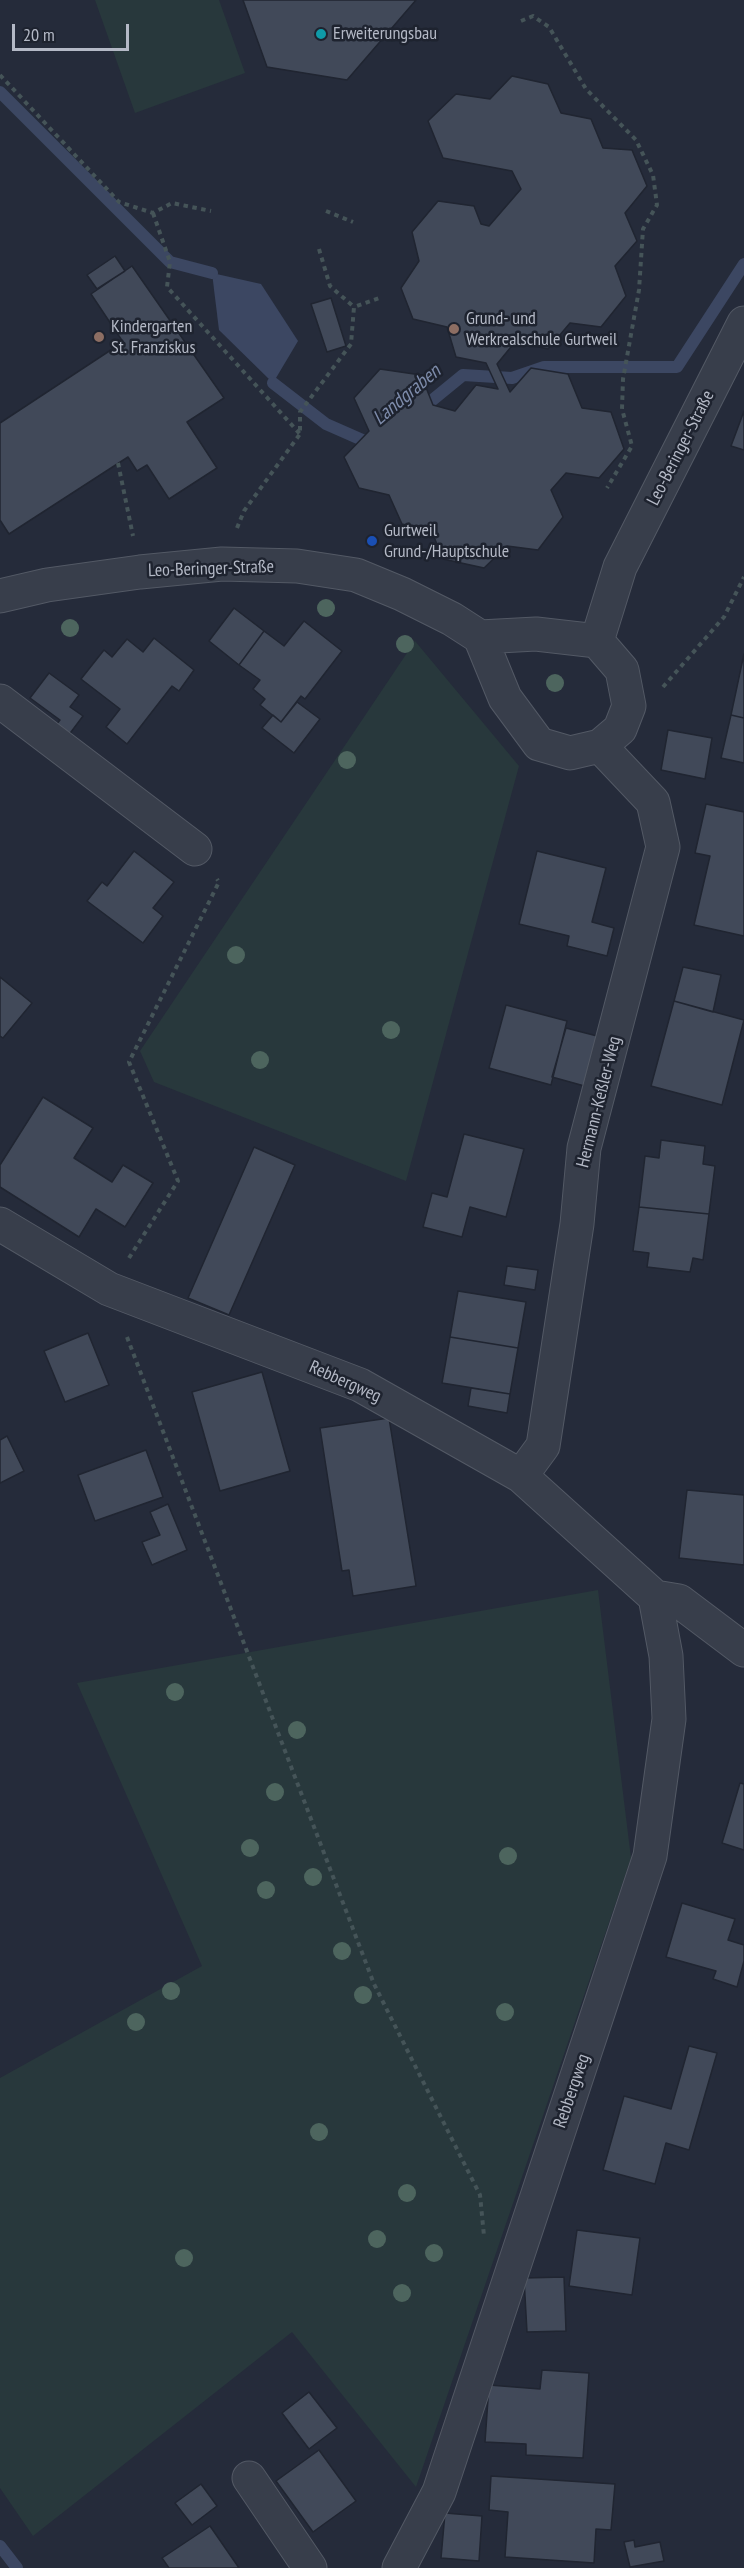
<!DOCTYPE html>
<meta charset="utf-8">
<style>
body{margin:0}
#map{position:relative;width:744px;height:2568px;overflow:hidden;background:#252b3a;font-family:"PT Sans Narrow",sans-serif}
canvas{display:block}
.scale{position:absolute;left:12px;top:24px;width:117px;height:27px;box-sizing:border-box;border:3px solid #b4b9c6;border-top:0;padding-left:8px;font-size:18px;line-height:21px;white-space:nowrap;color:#b4b9c6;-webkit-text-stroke:4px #1e232f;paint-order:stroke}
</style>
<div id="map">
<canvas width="744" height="2568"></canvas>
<div class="scale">20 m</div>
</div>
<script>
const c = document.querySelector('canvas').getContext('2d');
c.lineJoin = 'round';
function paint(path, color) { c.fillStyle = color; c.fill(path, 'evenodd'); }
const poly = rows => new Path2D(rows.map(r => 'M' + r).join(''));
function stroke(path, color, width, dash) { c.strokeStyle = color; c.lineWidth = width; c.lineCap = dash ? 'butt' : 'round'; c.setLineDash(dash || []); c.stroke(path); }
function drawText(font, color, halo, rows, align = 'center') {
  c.font = font + ' "PT Sans Narrow",sans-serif'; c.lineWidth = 5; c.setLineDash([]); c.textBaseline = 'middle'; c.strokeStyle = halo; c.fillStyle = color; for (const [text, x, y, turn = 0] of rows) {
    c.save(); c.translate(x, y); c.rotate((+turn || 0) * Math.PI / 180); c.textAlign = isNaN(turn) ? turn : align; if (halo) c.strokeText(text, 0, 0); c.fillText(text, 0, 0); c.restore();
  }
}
const green = poly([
 [95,0,219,0,245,73,135,113],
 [415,641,519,766,406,1181,154,1082,140,1051],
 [598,1590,631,1858,416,2487,292,2332,33,2536,0,2488,0,2078,202,1966,77,1683]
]);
const water = poly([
 [212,273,261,284,298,341,273,383,219,330]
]);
const stream = poly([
 [0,92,170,262,212,273],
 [273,383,326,424,376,446],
 [419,411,463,375,512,378,544,367,677,367,744,264],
 [0,2546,17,2568]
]);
const building = poly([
 [243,0,416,0,347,80,267,67,243,0],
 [512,76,548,84,561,113,591,119,603,148,632,150,647,186,625,213,637,241,615,266,626,296,601,327,570,323,548,349,515,342,497,364,510,392,531,368,568,374,582,408,611,412,624,449,599,478,566,473,551,490,563,517,538,550,507,546,484,568,443,559,432,532,402,524,389,495,359,488,344,457,369,431,354,398,380,369,421,375,433,405,455,411,476,385,498,389,486,363,456,357,447,327,413,319,401,288,419,261,412,232,438,201,474,206,481,224,489,226,521,189,512,171,443,158,428,121,456,94,490,99,512,76],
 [115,256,125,271,97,289,87,275,115,256],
 [132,266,224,398,187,422,217,468,169,499,147,465,137,471,128,457,9,534,0,520,0,423,123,342,91,294,132,266],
 [331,298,346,346,327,352,311,304,331,298],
 [744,411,744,450,731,446,744,411],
 [234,608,264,631,239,665,209,641,234,608],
 [304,621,342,651,305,699,301,696,281,722,260,705,265,699,253,689,260,680,239,665,264,631,284,646,304,621],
 [154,638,194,670,179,691,172,686,127,744,106,727,120,709,81,679,104,650,112,657,127,639,143,652,154,638],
 [744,654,744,718,731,715,744,654],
 [49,673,79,695,70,707,83,716,65,740,52,730,60,720,30,698,49,673],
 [297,702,320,719,294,753,262,728,273,715,281,722,297,702],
 [731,715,744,718,744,763,721,758,731,715],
 [668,730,712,738,705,779,661,770,668,730],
 [706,804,744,812,744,936,694,925,710,856,695,853,706,804],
 [134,851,174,882,153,908,163,916,143,943,87,901,102,882,107,886,134,851],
 [537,851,606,868,592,922,614,928,607,956,567,946,569,936,519,924,537,851],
 [683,967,721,975,713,1012,674,1001,683,967],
 [0,977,32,1003,3,1038,0,1036,0,977],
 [674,1001,744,1020,722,1105,651,1086,674,1001],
 [506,1005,567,1021,551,1085,489,1068,506,1005],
 [566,1028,601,1037,588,1087,552,1077,566,1028],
 [43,1097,93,1128,74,1158,112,1182,123,1165,153,1183,125,1227,96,1209,79,1237,0,1187,0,1165,43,1097],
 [464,1134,524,1149,506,1217,470,1207,462,1237,423,1227,432,1193,447,1197,464,1134],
 [661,1140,705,1146,703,1164,715,1166,709,1214,639,1207,645,1156,659,1158,661,1140],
 [254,1147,295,1165,229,1315,188,1298,254,1147],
 [639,1207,709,1214,703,1260,693,1258,690,1272,647,1267,649,1253,633,1251,639,1207],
 [507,1266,538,1270,535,1290,504,1285,507,1266],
 [458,1291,526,1302,518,1348,450,1337,458,1291],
 [88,1333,109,1385,65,1402,44,1351,88,1333],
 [450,1337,518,1348,510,1394,442,1383,450,1337],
 [262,1372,290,1471,220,1491,192,1392,262,1372],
 [471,1388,510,1394,507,1413,468,1406,471,1388],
 [389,1418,416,1586,353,1596,349,1570,342,1571,320,1428,389,1418],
 [7,1436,24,1471,0,1483,0,1440,7,1436],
 [146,1450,163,1497,95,1521,78,1475,146,1450],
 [687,1490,744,1495,744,1565,679,1558,687,1490],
 [168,1504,187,1550,152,1565,142,1542,160,1535,150,1512,168,1504],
 [740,1783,744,1784,744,1850,722,1843,740,1783],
 [682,1903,735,1919,728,1940,744,1945,744,1961,737,1987,713,1979,716,1971,666,1957,682,1903],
 [689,2046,717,2053,689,2150,666,2143,655,2184,603,2170,624,2096,671,2109,689,2046],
 [577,2230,640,2238,632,2295,569,2286,577,2230],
 [564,2277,566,2331,527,2332,524,2278,564,2277],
 [542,2370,589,2373,583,2458,526,2455,526,2444,485,2442,489,2385,540,2389,542,2370],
 [309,2392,337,2428,309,2449,282,2413,309,2392],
 [319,2450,356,2501,313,2532,276,2481,319,2450],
 [491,2476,615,2484,611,2530,596,2529,594,2563,505,2557,508,2512,489,2510,491,2476],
 [201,2484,217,2506,192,2525,175,2503,201,2484],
 [445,2513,482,2516,479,2561,441,2558,445,2513],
 [210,2526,239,2568,169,2568,162,2558,210,2526],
 [634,2540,635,2547,660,2542,664,2561,630,2567,624,2542,634,2540]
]);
const path = poly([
 [521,21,533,16,549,27,586,89,636,140,653,175,657,205,643,229,639,290,623,379,622,409,632,446,607,488],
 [0,75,119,202,153,213,172,203,211,211],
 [326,211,353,222],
 [153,213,170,262,167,287,300,434],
 [319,249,330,286,354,307],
 [118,463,133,536],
 [237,528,244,511,300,434,300,412,351,344,354,307,382,297],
 [663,687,724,617,744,577],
 [129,1258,178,1181,129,1062,219,882,217,879],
 [127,1337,374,1984,480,2195,484,2236]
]);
const minor = poly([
 [0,596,47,585,140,572,222,564,297,566,356,575,402,594,452,619,480,637,505,698,539,744,570,753,600,746,620,729,629,706,622,670,597,641,536,634,480,637],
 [597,641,620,567,744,323],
 [0,701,195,849],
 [0,1224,109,1289,360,1385,521,1476,655,1597,666,1656,669,1719,650,1856,439,2492,399,2568],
 [521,1476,543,1446,577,1224,584,1148,663,847,653,802,600,746],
 [655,1597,679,1601,744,1650],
 [249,2478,310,2568]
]);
const trees = [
 [326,608],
 [70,628],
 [405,644],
 [555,683],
 [347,760],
 [236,955],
 [391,1030],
 [260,1060],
 [175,1692],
 [297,1730],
 [275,1792],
 [250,1848],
 [508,1856],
 [313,1877],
 [266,1890],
 [342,1951],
 [171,1991],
 [363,1995],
 [505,2012],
 [136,2022],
 [319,2132],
 [407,2193],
 [377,2239],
 [434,2253],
 [184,2258],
 [402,2293]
];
const markers = [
 [321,34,6,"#0f9aa8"],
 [454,329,6,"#8d6e63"],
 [99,337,6,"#8d6e63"],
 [372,541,6,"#1a4fb4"]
];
const poiNames = [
 ["Erweiterungsbau",333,34],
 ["Grund- und",466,319],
 ["Werkrealschule Gurtweil",466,340],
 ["Kindergarten",111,327],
 ["St. Franziskus",111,348],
 ["Gurtweil",384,531],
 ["Grund-/Hauptschule",384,552]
];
const streetNames = [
 ["Leo-Beringer-Straße",681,448,-63],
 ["Leo-Beringer-Straße",211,569,-2],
 ["Hermann-Keßler-Weg",599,1102,-76],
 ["Rebbergweg",345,1382,24],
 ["Rebbergweg",572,2091,-71]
];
const waterNames = [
 ["Landgraben",407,395,-40]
];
paint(green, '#28383c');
paint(water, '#3c4762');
stroke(stream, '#3c4762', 12);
paint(building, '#414959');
stroke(building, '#202531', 1.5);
stroke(minor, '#535965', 35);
stroke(path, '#455458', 4, [4.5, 4.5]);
stroke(minor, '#383e4b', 33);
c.fillStyle = '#4d655e';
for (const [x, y] of trees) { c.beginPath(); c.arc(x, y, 9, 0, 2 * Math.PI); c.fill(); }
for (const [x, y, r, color] of markers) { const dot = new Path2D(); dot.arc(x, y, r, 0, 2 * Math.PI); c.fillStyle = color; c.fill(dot); stroke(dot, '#1e232f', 2); }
drawText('18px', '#b4b9c6', '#1e232f', poiNames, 'left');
drawText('18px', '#b4b9c6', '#1e232f', streetNames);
drawText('italic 20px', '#7e8cab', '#1e232f', waterNames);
</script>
